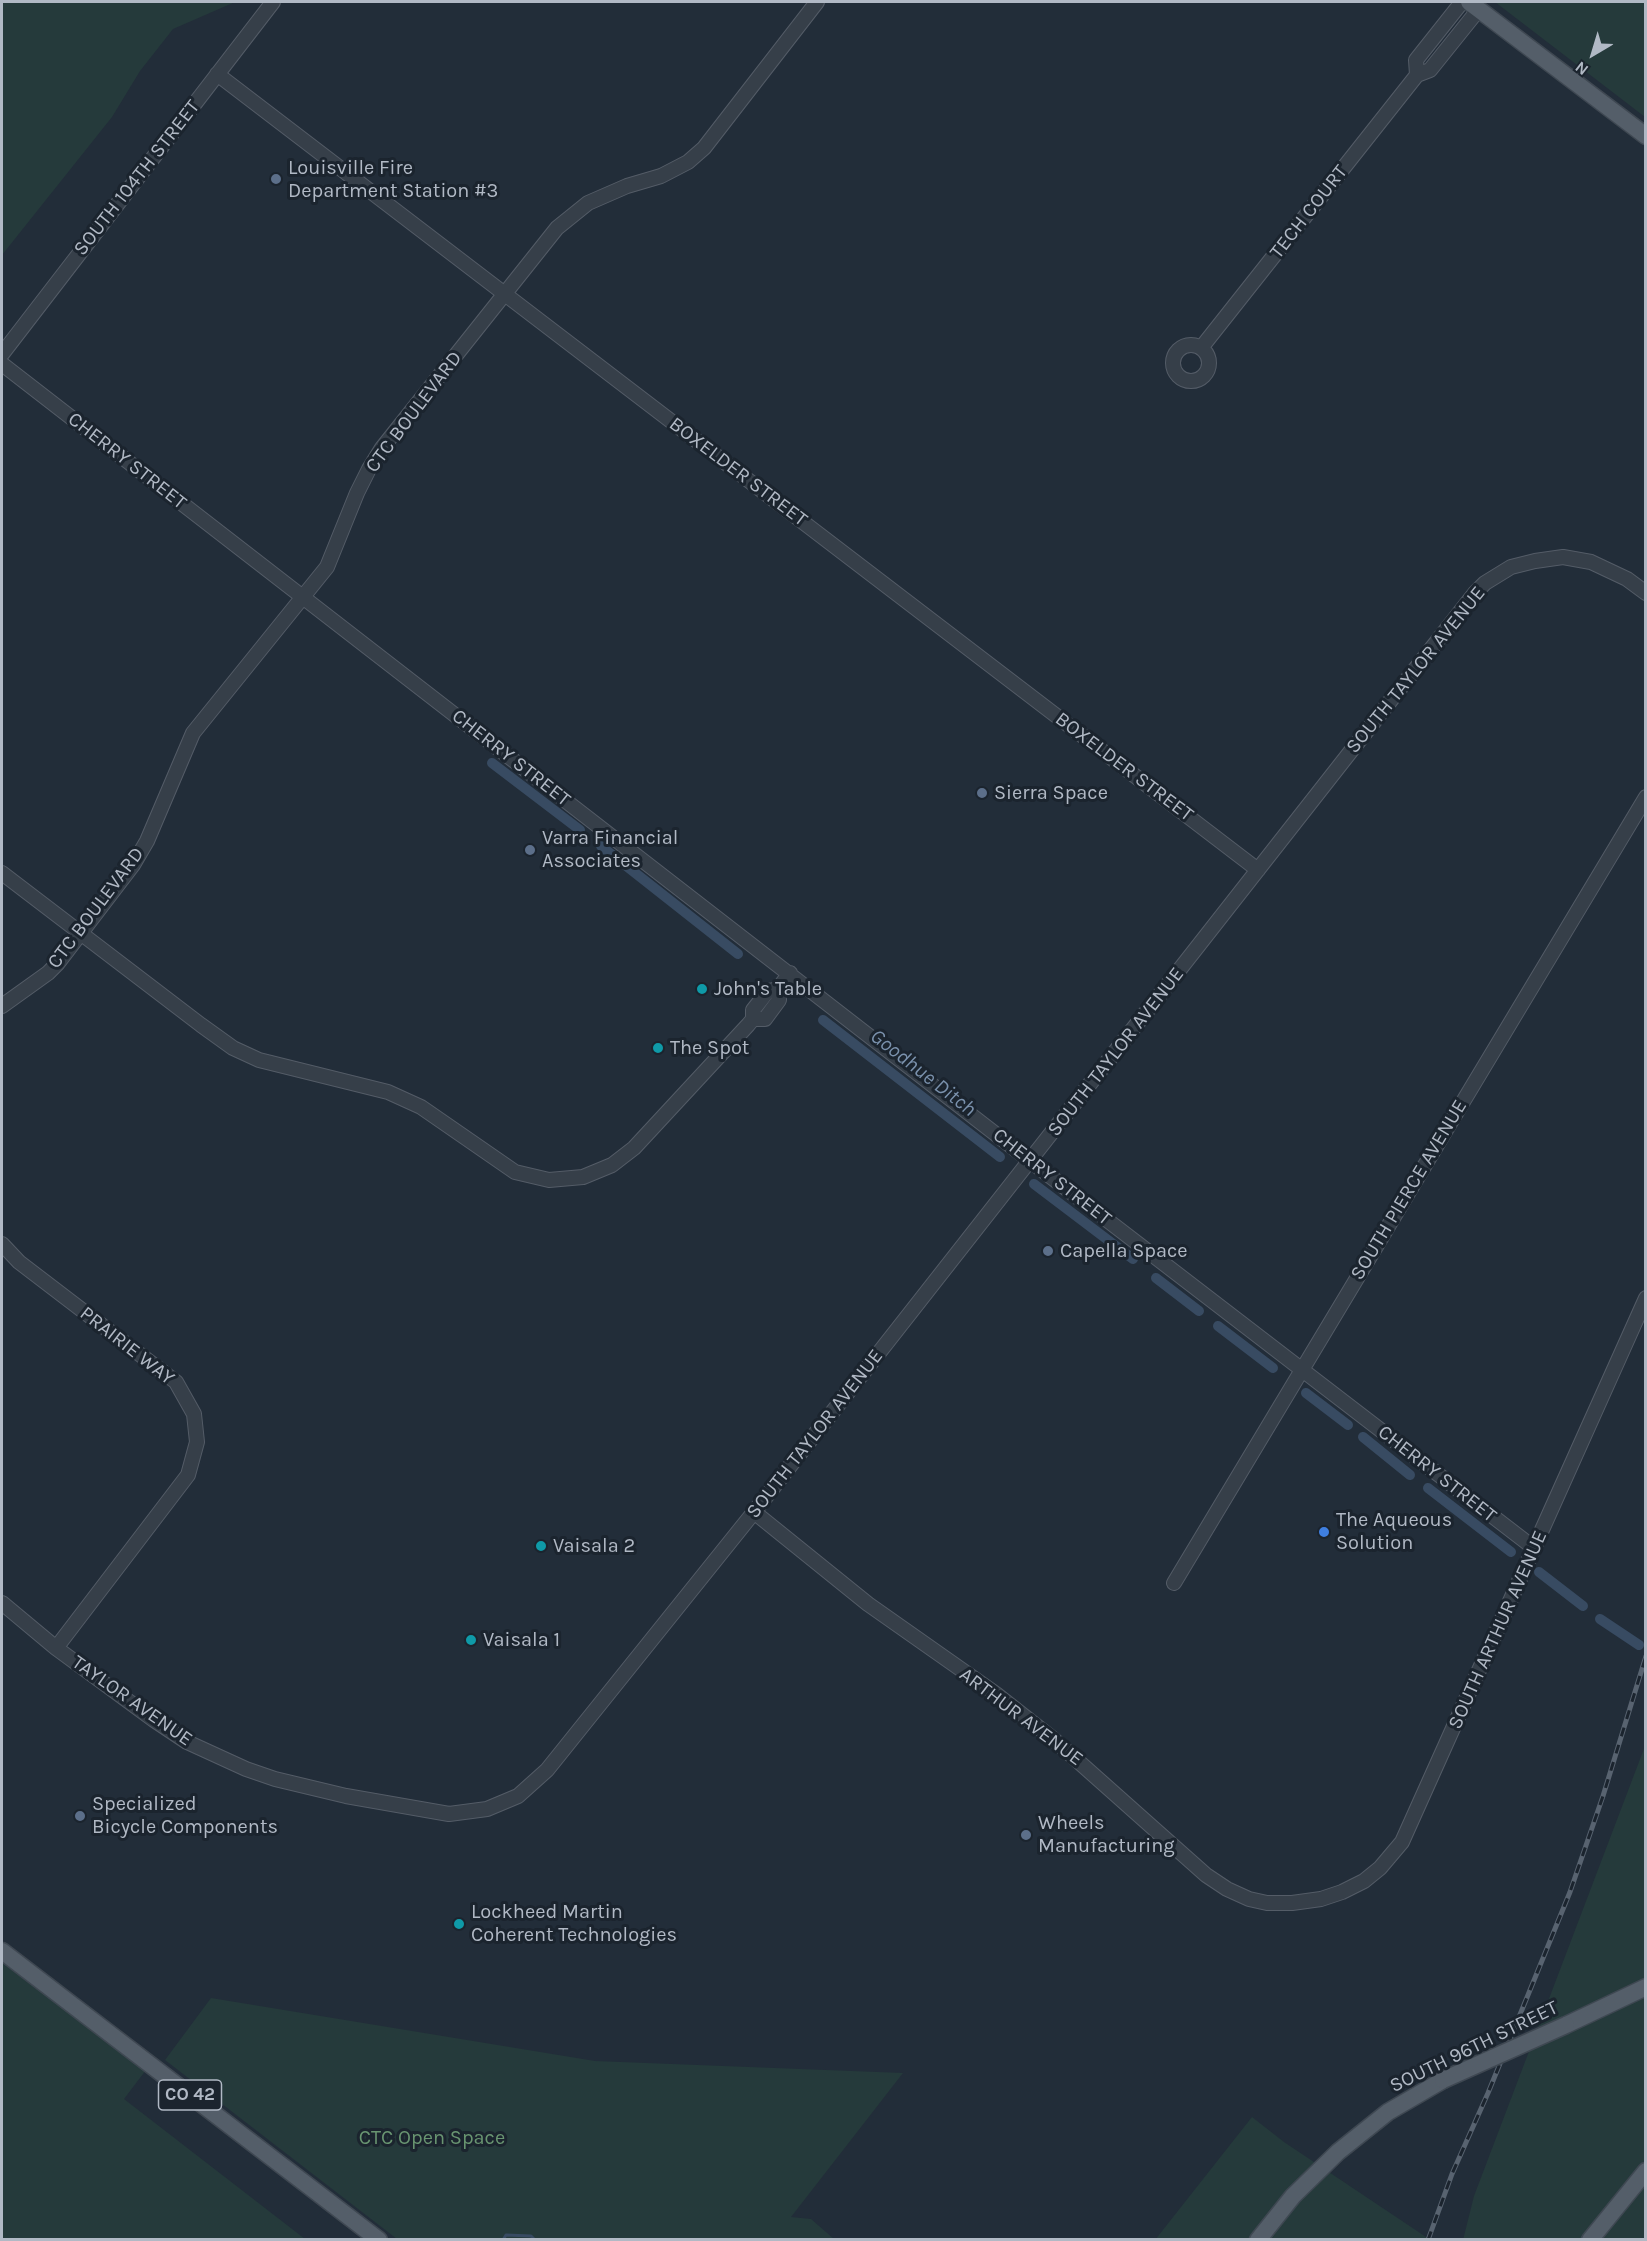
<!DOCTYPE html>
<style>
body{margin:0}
#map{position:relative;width:1647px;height:2241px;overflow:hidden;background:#222d39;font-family:Karla,sans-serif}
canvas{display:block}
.frame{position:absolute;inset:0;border:3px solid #b1b9c5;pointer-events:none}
.north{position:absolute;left:1563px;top:24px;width:60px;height:60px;-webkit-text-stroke:4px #1b242e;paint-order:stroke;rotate:218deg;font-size:16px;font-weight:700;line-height:24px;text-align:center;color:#b1b9c5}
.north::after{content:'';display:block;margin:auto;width:21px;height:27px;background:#b1b9c5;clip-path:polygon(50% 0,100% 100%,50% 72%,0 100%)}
</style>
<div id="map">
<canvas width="1647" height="2241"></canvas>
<div class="frame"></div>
<div class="north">N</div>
</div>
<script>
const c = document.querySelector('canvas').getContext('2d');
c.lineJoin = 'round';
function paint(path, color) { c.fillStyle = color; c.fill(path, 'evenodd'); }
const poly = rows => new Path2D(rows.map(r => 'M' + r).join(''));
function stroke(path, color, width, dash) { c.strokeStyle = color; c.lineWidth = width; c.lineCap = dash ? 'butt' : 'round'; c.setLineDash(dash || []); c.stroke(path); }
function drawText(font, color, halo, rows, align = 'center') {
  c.font = font + ' Karla,sans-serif'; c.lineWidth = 6; c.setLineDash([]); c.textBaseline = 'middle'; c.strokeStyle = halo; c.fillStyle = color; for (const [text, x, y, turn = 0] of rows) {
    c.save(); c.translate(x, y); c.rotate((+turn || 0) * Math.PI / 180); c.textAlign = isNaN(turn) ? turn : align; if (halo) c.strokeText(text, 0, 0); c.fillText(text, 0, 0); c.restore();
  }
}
const green = poly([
 [2,2,235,2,173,29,140,71,112,117,2,255],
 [1495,2,1645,2,1645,117],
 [1645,1746,1645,2239,1463,2240,1474,2196],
 [2,1963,146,2070,124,2099,305,2239,2,2239],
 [211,1998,595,2061,903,2073,791,2217,811,2219,834,2239,397,2239,165,2060],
 [1252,2117,1284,2142,1429,2239,1155,2240]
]);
const stream = poly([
 [503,2240,506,2235,531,2236,535,2240]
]);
const canal = poly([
 [492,763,580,830],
 [601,846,738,954],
 [823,1020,1000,1157],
 [1034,1184,1133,1259],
 [1156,1278,1199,1311],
 [1218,1326,1273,1368],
 [1306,1393,1348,1425],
 [1363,1437,1410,1475],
 [1428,1488,1511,1552],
 [1539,1572,1583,1606],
 [1600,1619,1639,1645]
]);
const minor = poly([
 [217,74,1258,870],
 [1417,75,1416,60,1462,2],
 '1173 363a18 18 0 1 1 36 0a18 18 0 1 1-36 0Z',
 [1201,348,1417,75,1430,70,1479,9],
 [2,354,273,2],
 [2,364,1042,1170,1534,1548],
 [2,873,201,1025,233,1048,259,1060,388,1092,421,1107,515,1172,549,1180,583,1177,612,1165,634,1148,748,1025,753,1019,753,1010,768,991,778,989,790,973],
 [2,1006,48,973,58,963,133,865,147,841,193,733,327,567,357,493,369,469,382,448,557,228,588,203,627,186,661,176,688,162,704,148,817,2],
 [753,1019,765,1019,779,1000,778,989],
 [2,1244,19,1262,176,1382,194,1414,197,1442,188,1475,56,1648],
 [754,1512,868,1604,996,1694,1052,1738,1206,1875,1227,1889,1249,1899,1267,1903,1292,1903,1321,1899,1342,1892,1364,1881,1380,1868,1402,1842,1646,1298],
 [1174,1583,1646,797],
 [2,1603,56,1648,154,1720,187,1742,246,1769,275,1779,346,1796,449,1814,487,1809,518,1796,547,1770,754,1512,1475,593,1485,583,1511,567,1535,561,1563,557,1591,562,1627,579,1646,593]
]);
const major = poly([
 [1469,2,1646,136],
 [2,1951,379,2240],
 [1566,2025,1646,1987],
 [1258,2240,1293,2196,1338,2152,1388,2112,1443,2080],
 [1590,2240,1646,2171]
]);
const rail = poly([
 [1428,2240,1452,2174,1488,2093,1570,1892,1603,1796,1646,1656]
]);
const majorBridge = poly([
 [1443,2080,1566,2025]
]);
const markers = [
 [276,179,6,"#5c6f8a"],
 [982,793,6,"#5c6f8a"],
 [530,850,6,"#5c6f8a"],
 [702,989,6,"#0f9aa8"],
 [658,1048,6,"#0f9aa8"],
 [1048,1251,6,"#5c6f8a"],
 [1324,1532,6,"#3f7fe0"],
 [541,1546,6,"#0f9aa8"],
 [471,1640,6,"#0f9aa8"],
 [80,1816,6,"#5c6f8a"],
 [1026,1835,6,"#5c6f8a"],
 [459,1924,6,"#0f9aa8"]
];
const shields = [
 [190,2095,63]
];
const shieldNames = [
 ["CO 42",190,2095]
];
const poiNames = [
 ["Louisville Fire",288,168],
 ["Department Station #3",288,191],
 ["Sierra Space",994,793],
 ["Varra Financial",542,838],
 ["Associates",542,861],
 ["John's Table",714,989],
 ["The Spot",670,1048],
 ["Capella Space",1060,1251],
 ["The Aqueous",1336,1520],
 ["Solution",1336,1543],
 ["Vaisala 2",553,1546],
 ["Vaisala 1",483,1640],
 ["Specialized",92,1804],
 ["Bicycle Components",92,1827],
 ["Wheels",1038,1823],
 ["Manufacturing",1038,1846],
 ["Lockheed Martin",471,1912],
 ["Coherent Technologies",471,1935]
];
const streetNames = [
 ["SOUTH 104TH STREET",137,178,-52],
 ["TECH COURT",1309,212,-52],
 ["CTC BOULEVARD",414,412,-53],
 ["CHERRY STREET",127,461,38],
 ["BOXELDER STREET",738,472,37],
 ["SOUTH TAYLOR AVENUE",1416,670,-51],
 ["CHERRY STREET",511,758,38],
 ["BOXELDER STREET",1124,767,37],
 ["CTC BOULEVARD",96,908,-53],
 ["SOUTH TAYLOR AVENUE",1116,1052,-52],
 ["CHERRY STREET",1052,1177,38],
 ["SOUTH PIERCE AVENUE",1409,1190,-59],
 ["PRAIRIE WAY",127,1346,38],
 ["SOUTH TAYLOR AVENUE",815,1434,-52],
 ["CHERRY STREET",1437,1474,38],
 ["SOUTH ARTHUR AVENUE",1498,1630,-66],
 ["TAYLOR AVENUE",132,1701,35],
 ["ARTHUR AVENUE",1021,1717,37],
 ["SOUTH 96TH STREET",1474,2047,-26]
];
const parkNames = [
 ["CTC Open Space",432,2138]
];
const waterNames = [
 ["Goodhue Ditch",923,1073,38]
];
paint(green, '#253a3b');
stroke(stream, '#384b62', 3);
stroke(canal, '#384b62', 10);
stroke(minor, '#545c67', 16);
stroke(major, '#3f4852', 19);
stroke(minor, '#363f49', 14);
stroke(major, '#545e69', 16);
stroke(rail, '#586370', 5);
stroke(rail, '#1b242e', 3, [9]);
stroke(majorBridge, '#3f4852', 19, []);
stroke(majorBridge, '#545e69', 16);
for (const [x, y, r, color] of markers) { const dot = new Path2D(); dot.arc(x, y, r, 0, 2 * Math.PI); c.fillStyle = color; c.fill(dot); stroke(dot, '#1b242e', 2); }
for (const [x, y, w] of shields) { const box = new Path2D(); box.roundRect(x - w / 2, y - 15, w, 30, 4.5); c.fillStyle = '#1b242e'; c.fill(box); stroke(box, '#b1b9c5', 1.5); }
drawText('bold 18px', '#b1b9c5', null, shieldNames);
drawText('20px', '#b1b9c5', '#1b242e', poiNames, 'left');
drawText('20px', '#b1b9c5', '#1b242e', streetNames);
drawText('20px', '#699571', '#1b242e', parkNames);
drawText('italic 21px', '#7a91ac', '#1b242e', waterNames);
</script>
